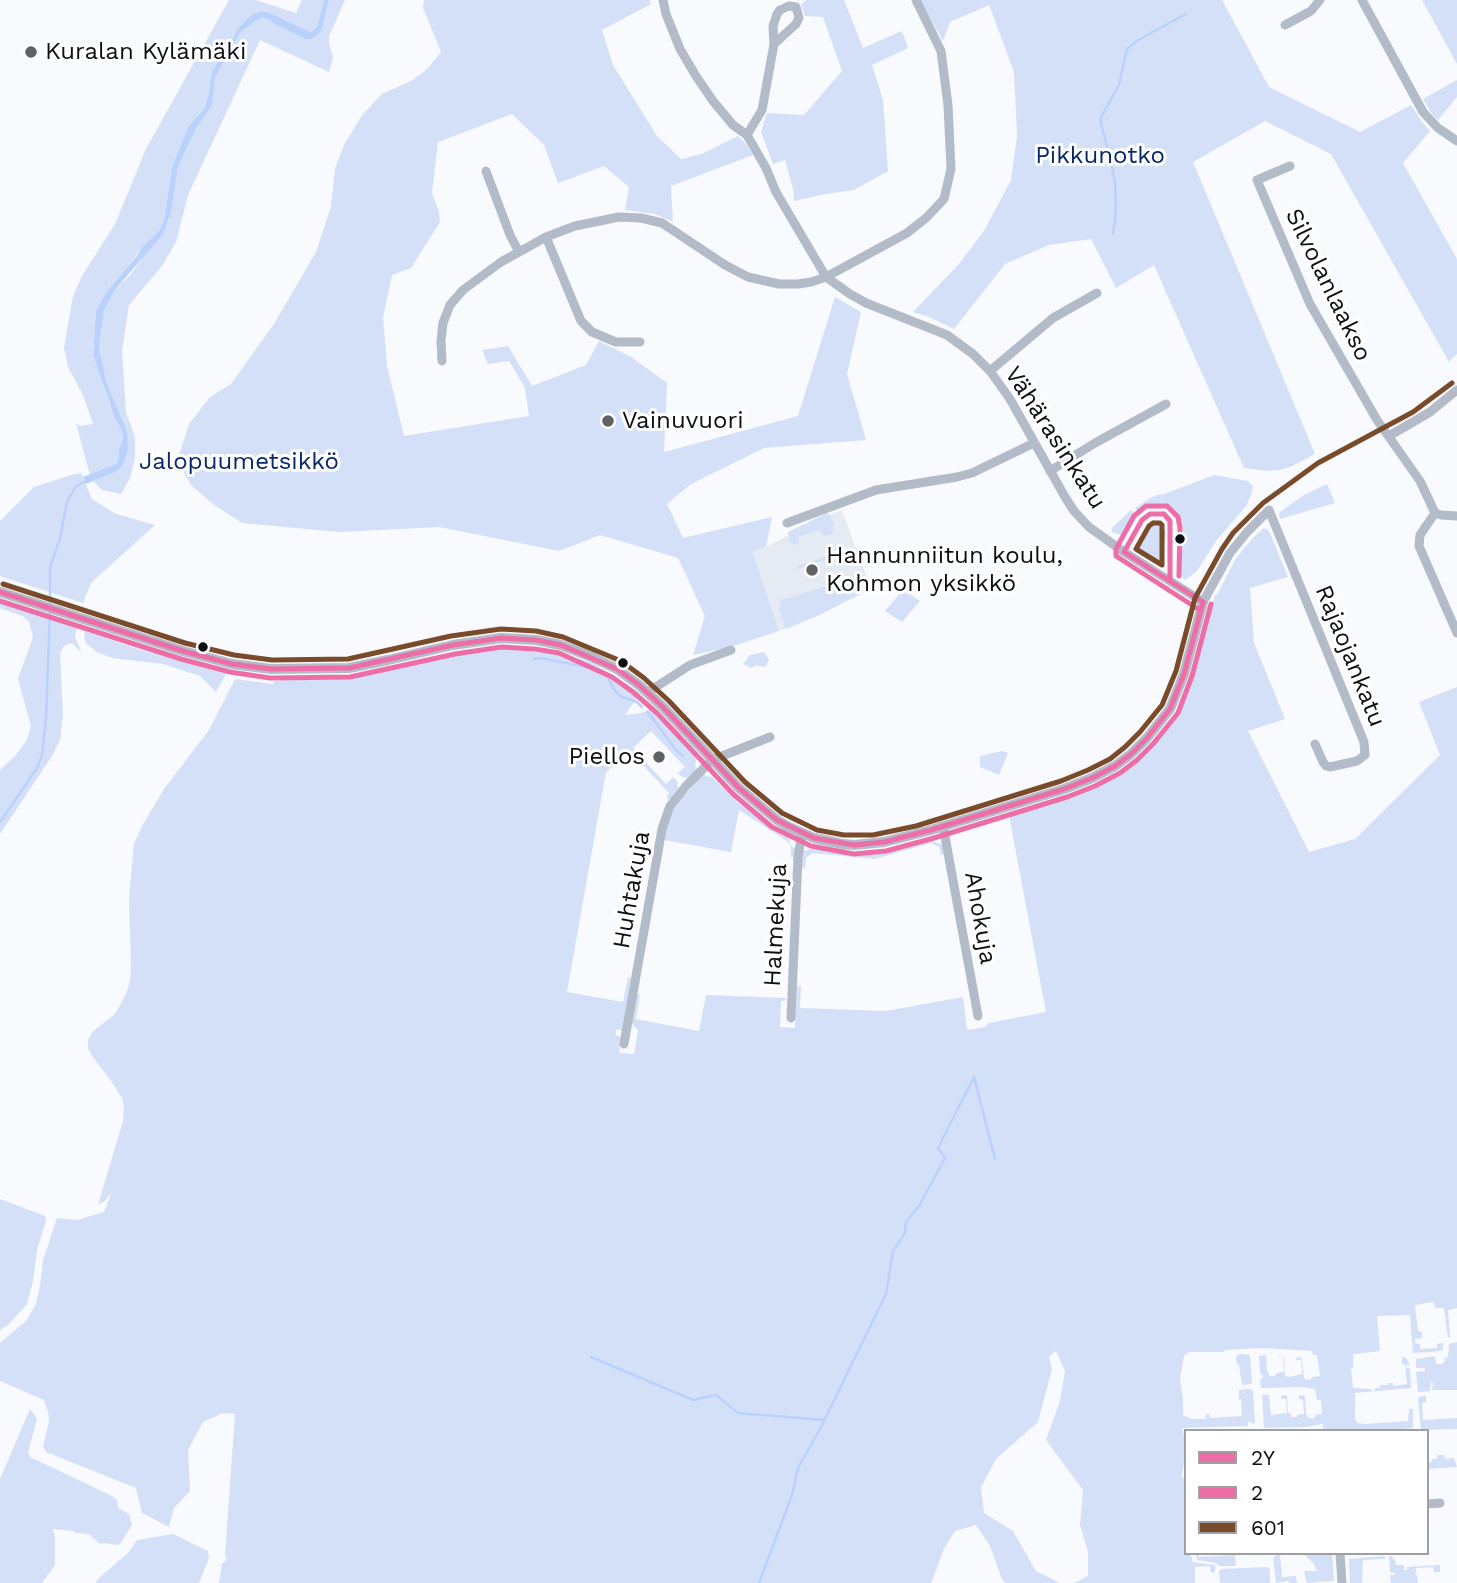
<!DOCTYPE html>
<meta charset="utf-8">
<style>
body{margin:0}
#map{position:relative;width:1457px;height:1583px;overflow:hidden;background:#f8fafd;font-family:"Work Sans",sans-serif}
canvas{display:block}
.legend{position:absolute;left:1184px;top:1429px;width:245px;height:126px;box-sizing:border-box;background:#fff;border:2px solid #9e9fa0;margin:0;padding:9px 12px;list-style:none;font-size:21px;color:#0d0f12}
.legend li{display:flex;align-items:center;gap:14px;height:35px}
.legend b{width:35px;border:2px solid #9e9fa0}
</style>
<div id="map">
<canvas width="1457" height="1583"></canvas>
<ul class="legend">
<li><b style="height:9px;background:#ed6ea7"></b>2Y</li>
<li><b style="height:9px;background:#ed6ea7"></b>2</li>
<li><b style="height:9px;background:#7a4b2a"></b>601</li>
</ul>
</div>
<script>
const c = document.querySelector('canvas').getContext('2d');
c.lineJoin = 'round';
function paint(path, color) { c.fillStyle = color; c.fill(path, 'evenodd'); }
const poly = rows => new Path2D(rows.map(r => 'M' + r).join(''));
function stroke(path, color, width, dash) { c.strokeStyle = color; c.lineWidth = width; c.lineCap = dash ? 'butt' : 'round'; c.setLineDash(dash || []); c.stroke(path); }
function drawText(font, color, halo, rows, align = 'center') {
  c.font = font + ' "Work Sans",sans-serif'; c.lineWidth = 6; c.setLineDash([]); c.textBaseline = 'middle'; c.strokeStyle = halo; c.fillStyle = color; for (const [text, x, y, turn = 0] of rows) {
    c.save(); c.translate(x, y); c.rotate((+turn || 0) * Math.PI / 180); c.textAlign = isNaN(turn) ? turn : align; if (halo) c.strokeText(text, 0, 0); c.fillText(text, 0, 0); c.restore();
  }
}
const built = poly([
 [842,510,871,589,826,612,779,631,753,552,766,547,815,521]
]);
const green = poly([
 [229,0,256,0,296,13,302,0,324,0,317,27,311,32,268,12,250,16,212,71,209,92,205,107,198,115,172,167,164,221,159,231,142,247,96,311,93,355,100,376,110,402,113,415,121,429,123,439,119,449,119,457,116,464,90,475,76,423,80,426,93,424,83,395,68,367,64,348,73,296,82,276,115,224,146,149],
 [329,0,345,0,329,36,329,44,333,57,329,72,260,40,188,195,176,242,162,266,129,305,122,351,126,413,135,437,135,458,130,478,121,494,102,490,93,481,117,471,123,465,127,431,107,384,99,347,104,311,114,291,131,274,168,222,178,167,196,129,212,106,215,78,240,33,254,21,260,18,268,19,276,25,305,39,322,29],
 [424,0,649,0,651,4,602,30,613,65,657,136,681,159,702,154,738,136,746,144,753,155,671,186,673,222,655,214,625,210,629,187,604,166,558,183,544,145,512,114,438,142,432,193,439,212,440,222,411,268,392,275,383,318,387,366,404,436,529,416,525,388,509,361,488,364,482,350,508,346,532,386,586,365,599,341,631,357,667,383,664,452,798,416,835,297,861,312,847,374,866,440,764,448,691,484,667,504,683,538,772,517,766,547,753,552,779,631,733,646,693,655,705,616,678,558,600,535,559,551,439,527,339,532,242,523,213,504,192,486,186,477,178,458,189,424,210,397,231,384,274,324,316,252,331,207,335,168,345,143,363,114,382,94,413,80,427,69,441,52,423,8],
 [807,0,844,0,863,48,902,31,908,48,872,65,883,100,888,171,854,190,826,194,794,201,793,189,785,160,773,164,761,132,767,113,804,115,842,71,823,17,805,16,801,4],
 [920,0,1222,0,1269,87,1360,132,1411,105,1422,122,1430,131,1403,163,1457,259,1457,354,1449,362,1331,154,1265,121,1193,162,1315,454,1292,466,1280,470,1267,471,1244,468,1154,265,1116,288,1091,239,1049,245,1005,264,954,329,929,317,913,312,958,265,984,231,1011,180,1017,136,1014,72,989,5,950,22,943,41],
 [1422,0,1457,0,1457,64],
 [1457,80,1457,97,1438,120,1432,114,1423,99],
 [81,473,92,499,116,514,155,525,91,583,83,603,0,576,0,521,34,487,71,475],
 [1214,475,1248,481,1253,486,1251,495,1246,506,1216,541,1197,571,1185,580,1181,576,1183,527,1178,514,1172,508,1162,503,1145,506,1138,512,1135,508,1152,497,1160,494,1162,495],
 [1327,484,1335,503,1280,519,1279,514,1281,511,1304,495],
 [1131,510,1136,514,1123,536,1112,532,1112,528],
 [827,513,830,515,834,524,834,528,832,534,823,536,820,530,798,537,799,544,796,545,790,542,788,532],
 [1156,520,1163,524,1166,532,1163,565,1140,552,1139,549,1140,541,1148,525],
 [1264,528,1269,531,1288,577,1250,588,1254,643,1285,719,1248,731,1309,852,1355,839,1440,755,1419,702,1457,687,1457,1308,1448,1310,1450,1337,1448,1338,1444,1308,1435,1308,1434,1302,1415,1305,1418,1331,1422,1332,1422,1338,1415,1339,1415,1343,1420,1344,1420,1349,1437,1348,1437,1344,1443,1343,1443,1350,1432,1352,1413,1353,1410,1315,1377,1316,1380,1351,1353,1354,1353,1367,1351,1368,1353,1388,1371,1389,1372,1391,1374,1391,1375,1388,1380,1388,1380,1385,1388,1385,1388,1383,1393,1383,1393,1386,1407,1384,1405,1364,1402,1364,1402,1356,1407,1359,1410,1365,1407,1365,1406,1368,1410,1368,1411,1388,1355,1393,1355,1420,1358,1423,1364,1424,1408,1421,1409,1409,1413,1409,1413,1428,1380,1431,1323,1431,1323,1424,1306,1427,1264,1428,1262,1395,1269,1395,1271,1415,1287,1413,1286,1399,1281,1399,1281,1396,1285,1395,1287,1396,1288,1413,1291,1413,1291,1417,1297,1417,1297,1415,1304,1414,1303,1400,1299,1399,1299,1396,1301,1395,1305,1396,1306,1414,1308,1418,1315,1418,1315,1415,1322,1414,1321,1400,1317,1400,1315,1389,1302,1387,1261,1388,1260,1379,1263,1378,1262,1374,1260,1374,1259,1356,1266,1355,1267,1371,1270,1376,1274,1376,1277,1373,1284,1372,1283,1357,1278,1357,1278,1356,1284,1357,1285,1376,1288,1377,1302,1374,1301,1360,1296,1360,1296,1358,1300,1357,1302,1359,1304,1379,1310,1380,1312,1377,1320,1376,1317,1355,1313,1355,1312,1351,1262,1348,1226,1350,1223,1352,1189,1352,1184,1356,1180,1378,1183,1400,1183,1415,1192,1419,1206,1419,1206,1414,1209,1414,1210,1418,1242,1416,1241,1399,1239,1399,1239,1390,1250,1389,1253,1391,1255,1422,1252,1425,1252,1422,1248,1422,1248,1426,1182,1428,1186,1444,1182,1476,1186,1482,1186,1494,1184,1495,1186,1512,1186,1553,1190,1553,1193,1562,1215,1565,1215,1572,1211,1573,1210,1566,1195,1567,1195,1583,1074,1583,1088,1576,1088,1552,1080,1525,1083,1490,1046,1440,1060,1401,1065,1371,1056,1351,1049,1357,1052,1369,1038,1422,996,1459,981,1487,984,1513,1013,1531,1036,1571,1060,1583,1006,1583,1002,1579,990,1546,976,1525,955,1531,944,1549,931,1583,219,1583,222,1564,227,1560,225,1556,235,1414,223,1413,203,1422,188,1450,190,1491,174,1508,169,1527,142,1513,136,1488,46,1452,43,1446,49,1422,48,1412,44,1400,0,1381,0,1343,26,1321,36,1304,40,1286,43,1260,57,1218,77,1220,104,1212,112,1192,105,1201,98,1205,123,1121,124,1109,122,1098,112,1082,92,1056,88,1049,88,1040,91,1034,97,1028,115,1014,126,994,130,981,131,967,129,898,134,844,142,826,164,789,209,730,235,679,273,684,274,681,303,678,326,680,492,646,573,657,593,663,640,693,625,715,641,713,653,708,695,754,696,761,695,767,697,768,689,778,682,777,678,773,685,767,651,731,633,748,666,784,673,777,677,781,678,788,670,799,666,798,669,793,630,751,606,772,567,992,623,1002,628,977,631,979,622,1031,617,1029,615,1035,621,1037,619,1053,634,1054,638,1030,631,1023,636,993,640,994,636,1019,699,1031,706,995,786,998,785,1001,781,1001,780,1027,795,1028,797,986,801,986,800,1008,886,1011,963,997,967,1030,985,1027,989,1023,1046,1012,1009,815,1080,792,1105,782,1128,768,1154,745,1175,718,1191,686,1196,669,1204,628,1215,595,1217,595,1236,558,1252,539],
 [842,551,846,554,850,566,846,567,842,555,798,569,798,566],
 [853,578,859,594,819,615,786,629,779,609,781,600],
 [903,590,920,601,902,622,885,611],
 [0,600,77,627,75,637,82,653,74,645,70,643,63,647,60,654,63,715,60,740,52,756,0,834,0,770,15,756,27,740,31,726,18,679,33,637,29,622,23,616,0,608],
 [85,631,135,648,226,674,216,692,200,676,163,664,112,658,97,652,87,644,84,638],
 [764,652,769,660,765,667,756,665,751,668,743,664,750,655],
 [1002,751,1008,753,999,775,980,767,980,756],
 [704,774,706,776,712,777,737,802,788,837,792,847,795,848,794,857,791,857,791,846,787,841,739,810,731,852,664,840,666,829,676,804],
 [929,840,943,845,945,853,941,855,939,847,931,843,875,859,812,853,806,858,805,868,801,867,803,851,815,848,841,853,863,854,887,851],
 [0,1199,45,1216,46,1220,37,1250,33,1281,27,1304,8,1325,0,1330],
 [1457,1342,1457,1390,1432,1390,1433,1383,1431,1382,1430,1391,1418,1392,1416,1372,1425,1371,1425,1368,1416,1368,1416,1359,1435,1356,1436,1364,1442,1364,1445,1361,1444,1358,1448,1357,1449,1344],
 [1242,1354,1250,1355,1252,1384,1242,1385,1239,1365,1237,1364,1236,1357,1237,1355],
 [1426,1396,1426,1402,1422,1403,1423,1420,1457,1418,1457,1429,1421,1430,1418,1399,1419,1397],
 [30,1409,37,1419,28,1452,30,1457,112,1496,117,1500,118,1508,129,1514,132,1525,120,1544,117,1545,103,1543,100,1544,89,1534,76,1533,73,1531,53,1529,55,1537,55,1565,42,1583,0,1583,0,1479],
 [1437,1455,1444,1455,1445,1459,1454,1458,1457,1467,1427,1469,1427,1462,1432,1462,1432,1459,1437,1459],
 [173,1534,208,1551,209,1558,199,1583,95,1583,100,1577,128,1553,137,1540],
 [1196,1553,1198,1553,1199,1557,1235,1555,1236,1566,1219,1566,1216,1563,1197,1560],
 [1303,1553,1332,1553,1334,1581,1307,1583,1304,1571,1317,1571,1314,1564],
 [1276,1555,1280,1555,1282,1577,1296,1576,1297,1583,1290,1583,1288,1581,1276,1583,1273,1558],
 [1384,1556,1385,1559,1363,1560,1362,1583,1350,1583,1349,1559],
 [1389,1556,1392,1556,1393,1559,1395,1560,1396,1565,1404,1565,1404,1570,1407,1570,1407,1567,1440,1565,1440,1572,1434,1572,1433,1567,1416,1568,1416,1573,1414,1574,1417,1575,1418,1583,1391,1583,1390,1575,1395,1575,1395,1573,1390,1572],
 [1267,1567,1270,1569,1270,1583,1220,1583,1219,1571,1222,1569]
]);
const water = poly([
 [324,0,329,0,322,29,316,36,311,39,305,39,276,25,268,19,261,18,255,21,240,33,215,78,212,106,196,129,178,167,171,212,163,234,114,291,104,311,99,347,107,384,127,431,128,449,123,465,117,471,86,484,83,477,116,464,119,457,119,449,123,439,121,429,113,415,110,402,100,376,93,355,96,311,106,293,136,257,142,247,159,231,164,221,172,167,188,128,205,107,209,92,212,71,227,49,238,29,250,16,259,12,268,12,311,32,317,27]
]);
const stream = poly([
 [1113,234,1116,212,1115,183,1111,161,1101,124,1101,117,1119,85,1127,49,1138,40,1186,14],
 [50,604,50,568,60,538,67,502,76,486,86,481],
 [534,659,541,658,591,668],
 [602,671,606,673,615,691,620,696,637,702,642,707],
 [648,712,675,749,683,756],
 [0,822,37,768,42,755,46,718,50,610],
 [974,1077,995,1159],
 [591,1357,693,1400,716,1395,738,1413,824,1420],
 [759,1583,792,1495,798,1468,821,1427,886,1294,893,1251,905,1233,906,1222,919,1206,945,1158,938,1148,974,1077]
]);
const minor = poly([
 [663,0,666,14,680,49,696,76,713,101,733,125,747,135,766,168,776,192,826,277,850,294,866,303,947,335,973,354,990,371,1010,399,1065,497,1074,511,1089,527,1124,552,1203,602,1230,553,1247,532,1269,510,1364,742,1365,755,1357,761,1330,767,1326,766,1323,762,1315,744],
 [1362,0,1423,112,1438,128,1457,141],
 [1285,25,1311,11,1320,0],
 [747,135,762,110,774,44,796,24,799,18,796,7,789,6,780,10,777,14,773,26,774,44],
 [1290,166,1257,180,1310,304,1377,420,1420,481,1435,513,1441,515,1457,516],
 [486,171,510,235,519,252],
 [546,237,581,321,592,332,616,342,640,342],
 [442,361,441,341,443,323,450,305,463,290,501,262,546,237,575,226,619,217,641,218,662,223,725,265,748,277,779,284,798,284,811,282,826,277,907,233,926,218,944,199,951,169,948,105,941,51,916,0],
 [990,371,1053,318,1097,293],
 [1389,436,1430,412,1457,390],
 [1050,471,1095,443,1166,404],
 [1435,513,1420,535,1419,546,1457,633],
 [787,523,876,490,957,477,972,473,1034,443],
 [648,692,690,665,731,650],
 [943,826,978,1016],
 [791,1018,798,857,802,833],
 [624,1044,662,829,670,806,686,786,712,760,770,737],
 [1427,1504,1440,1503],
 [1340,1553,1342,1583]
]);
const tertiary = poly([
 [0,592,183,651,232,664,271,669,349,668,388,660,453,645,501,638,536,640,561,645,592,657,617,669,639,685,663,707,739,788,777,820,789,827,814,838,843,844,854,845,884,842,931,830,1064,789,1092,778,1115,766,1131,754,1147,738,1170,709,1184,674,1203,602]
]);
const bus1 = poly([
 [1170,581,1170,521,1164,514,1150,514,1142,520,1124,552,1203,602],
 [0,592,183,651,232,664,271,669,349,668,453,645,501,638,536,640,561,645,617,669,639,685,663,707,739,788,777,820,814,838,854,845,884,842,931,830,1064,789,1092,778,1115,766,1131,754,1147,738,1170,709,1184,674,1203,602]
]);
const bus2 = poly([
 [1179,576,1180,528,1178,517,1167,506,1146,506,1134,516,1116,549,1116,556,1198,609],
 [0,601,181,659,230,672,270,678,350,677,455,654,501,647,535,649,559,653,612,677,633,692,657,713,733,794,772,827,811,846,854,854,886,851,934,838,1067,797,1095,786,1120,773,1137,760,1153,744,1178,713,1192,676,1211,604]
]);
const bus3 = poly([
 [1153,523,1160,523,1162,525,1162,565,1136,549,1149,526,1153,523],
 [3,584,185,643,234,655,272,660,348,659,451,636,501,629,536,631,563,637,621,661,644,678,669,701,745,782,782,813,817,830,844,835,873,835,916,826,1061,781,1088,770,1110,759,1125,747,1140,732,1162,705,1176,671,1195,598,1222,549,1233,533,1263,503,1318,463,1413,412,1452,383]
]);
const markers = [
 [31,52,7,"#5f6164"],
 [608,421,7,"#5f6164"],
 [1180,539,6,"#0d0f12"],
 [812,570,7,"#5f6164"],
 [203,647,6,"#0d0f12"],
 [623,663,6,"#0d0f12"],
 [659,757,7,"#5f6164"]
];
const poiNames = [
 ["Kuralan Kylämäki",45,52],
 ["Vainuvuori",622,421],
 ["Hannunniitun koulu,",826,556],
 ["Kohmon yksikkö",826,584],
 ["Piellos",645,757,"right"]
];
const parkNames = [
 ["Pikkunotko",1100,156],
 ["Jalopuumetsikkö",239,462]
];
const streetNames = [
 ["Silvolanlaakso",1328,285,64],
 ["Vähärasinkatu",1055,438,57],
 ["Rajaojankatu",1350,656,68],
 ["Huhtakuja",632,890,-80],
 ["Ahokuja",980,918,80],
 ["Halmekuja",776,925,-87]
];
paint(built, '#e6ebf3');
paint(green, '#d3e0f8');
paint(water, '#bad1fc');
stroke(stream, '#bad1fc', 2.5);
stroke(minor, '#b3bac8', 9);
stroke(tertiary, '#b3bac8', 10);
stroke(bus1, '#ed6ea7', 5);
stroke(bus2, '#ed6ea7', 5);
stroke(bus3, '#7a4b2a', 5);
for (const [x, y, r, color] of markers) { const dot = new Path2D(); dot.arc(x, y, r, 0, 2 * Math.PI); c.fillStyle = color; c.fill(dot); stroke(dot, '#fff', 2.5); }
drawText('24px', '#0d0f12', '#fff', poiNames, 'left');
drawText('24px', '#09286c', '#fff', parkNames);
drawText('24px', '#0d0f12', '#fff', streetNames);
</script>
